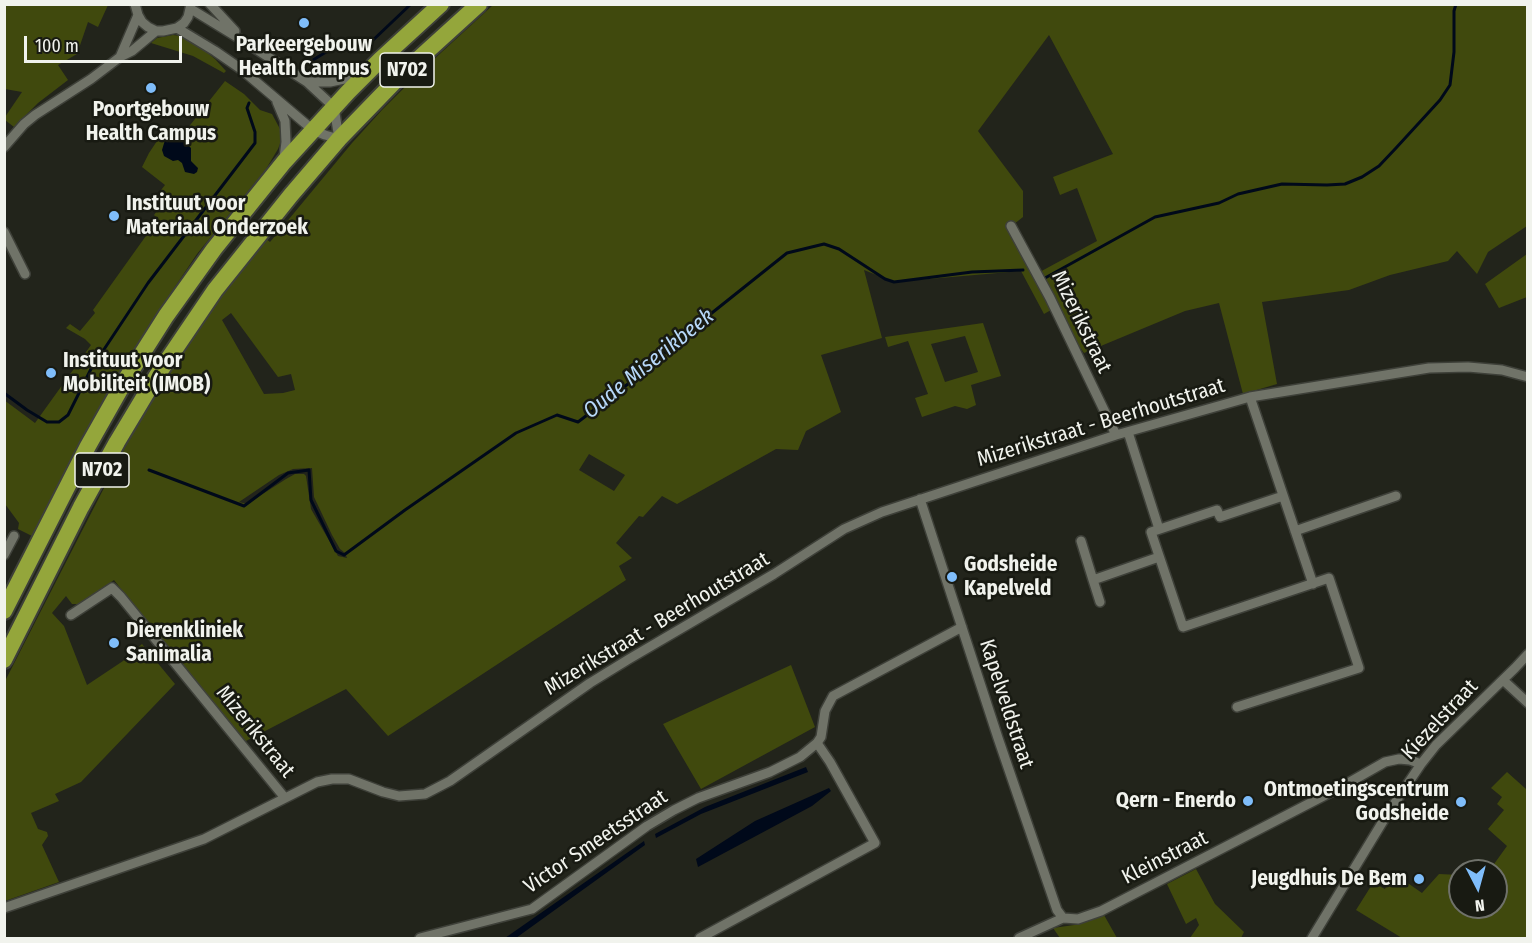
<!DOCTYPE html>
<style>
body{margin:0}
#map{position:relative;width:1532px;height:943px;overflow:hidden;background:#22241b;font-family:"Fira Sans Condensed",sans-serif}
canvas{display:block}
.frame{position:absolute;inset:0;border:6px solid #f1f3ed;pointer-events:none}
.north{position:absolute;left:1448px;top:859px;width:60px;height:60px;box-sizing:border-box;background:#181a12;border:2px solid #6f716a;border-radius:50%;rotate:174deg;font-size:16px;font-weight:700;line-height:24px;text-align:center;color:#f1f3ed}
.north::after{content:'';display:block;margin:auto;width:21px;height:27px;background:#7fbdfa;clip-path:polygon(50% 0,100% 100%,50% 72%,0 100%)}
.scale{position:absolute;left:24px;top:36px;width:158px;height:27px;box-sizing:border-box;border:3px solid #f1f3ed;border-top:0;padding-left:8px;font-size:18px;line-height:21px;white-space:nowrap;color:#f1f3ed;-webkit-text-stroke:4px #181a12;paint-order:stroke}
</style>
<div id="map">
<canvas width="1532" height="943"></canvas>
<div class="frame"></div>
<div class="north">N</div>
<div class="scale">100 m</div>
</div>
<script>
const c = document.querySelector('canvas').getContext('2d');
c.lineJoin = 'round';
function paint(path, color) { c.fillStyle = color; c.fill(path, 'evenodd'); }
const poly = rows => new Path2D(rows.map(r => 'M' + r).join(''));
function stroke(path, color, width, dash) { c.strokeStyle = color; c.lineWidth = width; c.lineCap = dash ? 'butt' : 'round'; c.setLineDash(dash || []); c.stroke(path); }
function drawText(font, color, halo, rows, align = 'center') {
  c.font = font + ' "Fira Sans Condensed",sans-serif'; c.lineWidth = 5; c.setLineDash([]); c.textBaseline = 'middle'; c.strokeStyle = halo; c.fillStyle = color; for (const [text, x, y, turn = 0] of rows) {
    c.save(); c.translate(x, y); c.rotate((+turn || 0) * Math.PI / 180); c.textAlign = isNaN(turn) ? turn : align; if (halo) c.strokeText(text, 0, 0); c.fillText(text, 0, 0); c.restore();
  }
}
const green = poly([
 [4,5,108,5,98,27,88,22,77,54,58,65,68,80,38,103,14,127,5,120,5,117,22,92,5,89],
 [493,5,1527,5,1527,226,1488,252,1477,274,1457,251,1448,261,1390,275,1349,290,1262,302,1277,384,1243,394,1219,303,1185,311,1084,353,1079,346,1069,351,1051,310,1044,314,1021,271,894,282,864,270,882,338,821,355,841,412,806,431,798,450,776,449,677,504,662,496,643,517,639,516,616,543,632,558,619,566,626,580,388,736,346,689,244,742,153,630,114,580,79,604,72,604,66,596,52,613,64,626,87,685,123,661,142,644,175,684,81,782,55,794,59,801,31,813,38,829,47,832,48,836,42,845,59,882,5,901,4,683,124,449,159,388,209,311,265,238,270,242,352,143,382,110,419,73],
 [1049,35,1113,154,1053,177,1060,195,1077,188,1097,241,1036,274,1009,228,1023,217,1023,191,978,131],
 [231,313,278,377,291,374,295,390,283,393,264,394,222,320],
 [589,454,625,475,614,491,579,470],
 [312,468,314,497,332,535,340,549,345,553,347,558,338,556,311,509,306,476,304,474,295,474,286,479,247,504,239,502,279,475,293,469],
 [173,35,181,36,199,46,215,59,226,71,224,73,193,56,151,43,157,38],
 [225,81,244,94,260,110,272,114,280,129,281,141,278,149,266,169,197,254,148,327,112,389,32,536,18,529,19,523,5,504,4,400,35,423,91,345,85,339,66,328,70,324,80,331,95,313,93,310,158,219,154,215,161,205,154,199,165,185,142,167,149,153,163,132,187,129],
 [1527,254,1527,297,1499,308,1485,284],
 [983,323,1001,376,971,385,976,405,967,409,955,406,922,417,915,398,928,394,908,341,888,347,885,337],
 [965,336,978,372,945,382,931,344],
 [791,665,815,727,701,789,663,724],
 [1507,772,1526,789,1527,788,1527,938,1402,938,1356,910,1373,883,1385,889,1392,872,1422,893,1439,874,1460,875,1460,907,1496,907,1496,871,1489,871,1507,846,1488,829,1504,810,1497,804,1502,797,1491,788],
 [1196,869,1215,904,1244,932,1241,938,1190,938,1199,925,1196,918,1186,924,1167,884],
 [1104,915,1117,938,1060,938,1053,928,1074,925]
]);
const water = poly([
 [170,137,177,137,186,143,191,148,191,161,198,168,197,172,194,174,185,172,182,163,178,160,173,161,164,156,162,150,165,140],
 [806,767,808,772,701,814,656,838,655,834,705,807],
 [829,788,831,791,812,806,698,867,696,859,755,821],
 [644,841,645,845,516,938,505,938]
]);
const stream = poly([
 [313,60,326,52,349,44,371,42,411,4],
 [1045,278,1155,217,1219,203,1238,194,1282,184,1327,185,1345,184,1362,177,1379,166,1396,148,1440,100,1450,85,1454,52,1454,11,1456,4],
 [4,393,27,410,47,422,59,422,68,415,91,369,148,283,255,143,255,132,247,108,249,103],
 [149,470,244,506,288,473,309,470,311,500,336,551,344,555,405,510,516,433,557,415,578,422,645,371,688,332,787,253,824,244,839,249,885,279,894,282,972,272,1023,270]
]);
const street = poly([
 [135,4,138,15,142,22,148,27,156,31,163,31,177,28,184,23,188,17,191,4],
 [210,4,235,31],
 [177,28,215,51,241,69,313,130,325,135,339,139,334,107,307,82,245,42,191,9],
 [120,57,138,15],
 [307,82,330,82,349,78,360,72],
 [277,102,285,121,286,142,284,158],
 [4,147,24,124,35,115,91,79,120,57,132,51,156,31],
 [1011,226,1050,298,1116,435],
 [4,232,25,274],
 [1250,397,1313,584],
 [1128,432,1159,529],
 [920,499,998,738,1057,910,1063,918],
 [1295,531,1396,496],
 [1081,541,1093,580,1159,557],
 [4,555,14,536],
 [1093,580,1100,602],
 [71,615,112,588,121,597,285,798],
 [1503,680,1528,703],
 [1237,707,1359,668,1329,578,1183,627,1151,532,1217,510,1220,517,1283,496],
 [4,908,204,839,317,782,332,779,349,779,383,792,399,796,425,794,450,781,590,683,629,659,774,574,844,529,882,512,1116,435,1250,397,1429,368,1468,367,1502,370,1528,377],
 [420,938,532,909,647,826,674,810,698,798,770,772,800,757,817,743,821,737,825,711,833,696,962,627],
 [700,938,875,843,830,762,817,743],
 [1019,938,1063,918,1078,919,1101,911,1343,786,1385,762,1399,759,1410,760,1421,764],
 [1312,938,1388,813,1421,764,1436,745,1515,668,1528,654]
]);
const highway = poly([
 [4,611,88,446,126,379,166,316,214,249,284,162,348,92,380,60,441,4],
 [4,660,81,507,117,442,156,377,215,290,291,195,339,139,403,73,479,4]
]);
const markers = [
 [304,23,6,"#7fbdfa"],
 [151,88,6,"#7fbdfa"],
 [114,216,6,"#7fbdfa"],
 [51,373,6,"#7fbdfa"],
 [952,577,6,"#7fbdfa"],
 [114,643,6,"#7fbdfa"],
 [1248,801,6,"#7fbdfa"],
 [1461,802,6,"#7fbdfa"],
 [1419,879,6,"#7fbdfa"]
];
const shields = [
 [407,70,54],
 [102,470,54]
];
const shieldNames = [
 ["N702",407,70],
 ["N702",102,470]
];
const poiNames = [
 ["Parkeergebouw",304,45,"center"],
 ["Health Campus",304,69,"center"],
 ["Poortgebouw",151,110,"center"],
 ["Health Campus",151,134,"center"],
 ["Instituut voor",126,204],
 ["Materiaal Onderzoek",126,228],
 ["Instituut voor",63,361],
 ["Mobiliteit (IMOB)",63,385],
 ["Godsheide",964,565],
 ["Kapelveld",964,589],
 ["Dierenkliniek",126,631],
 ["Sanimalia",126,655],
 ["Ontmoetingscentrum",1449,790,"right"],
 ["Godsheide",1449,814,"right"],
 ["Qern - Enerdo",1236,801,"right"],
 ["Jeugdhuis De Bem",1407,879,"right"]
];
const streetNames = [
 ["Mizerikstraat",1081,322,64],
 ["Mizerikstraat - Beerhoutstraat",1101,423,-17],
 ["Mizerikstraat - Beerhoutstraat",657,624,-31],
 ["Kapelveldstraat",1006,704,72],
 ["Kiezelstraat",1440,720,-47],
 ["Mizerikstraat",255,732,51],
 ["Victor Smeetsstraat",596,842,-34],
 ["Kleinstraat",1165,858,-27]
];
const waterNames = [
 ["Oude Miserikbeek",649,364,-39]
];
paint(green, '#40490d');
paint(water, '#00091a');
stroke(stream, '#00091a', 3);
stroke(street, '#3e4039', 12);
stroke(highway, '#3e4039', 20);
stroke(street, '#707368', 9);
stroke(highway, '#94a63b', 16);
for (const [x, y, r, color] of markers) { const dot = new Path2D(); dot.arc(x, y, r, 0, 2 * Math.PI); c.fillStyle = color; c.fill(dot); stroke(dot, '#181a12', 2); }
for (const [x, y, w] of shields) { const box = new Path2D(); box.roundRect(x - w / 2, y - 17, w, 34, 4.5); c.fillStyle = '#181a12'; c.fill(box); stroke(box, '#f1f3ed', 1.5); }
drawText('bold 20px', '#f1f3ed', null, shieldNames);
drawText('bold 21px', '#f1f3ed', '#181a12', poiNames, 'left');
drawText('21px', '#f1f3ed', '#181a12', streetNames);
drawText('italic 22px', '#b7d8f9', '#181a12', waterNames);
</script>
